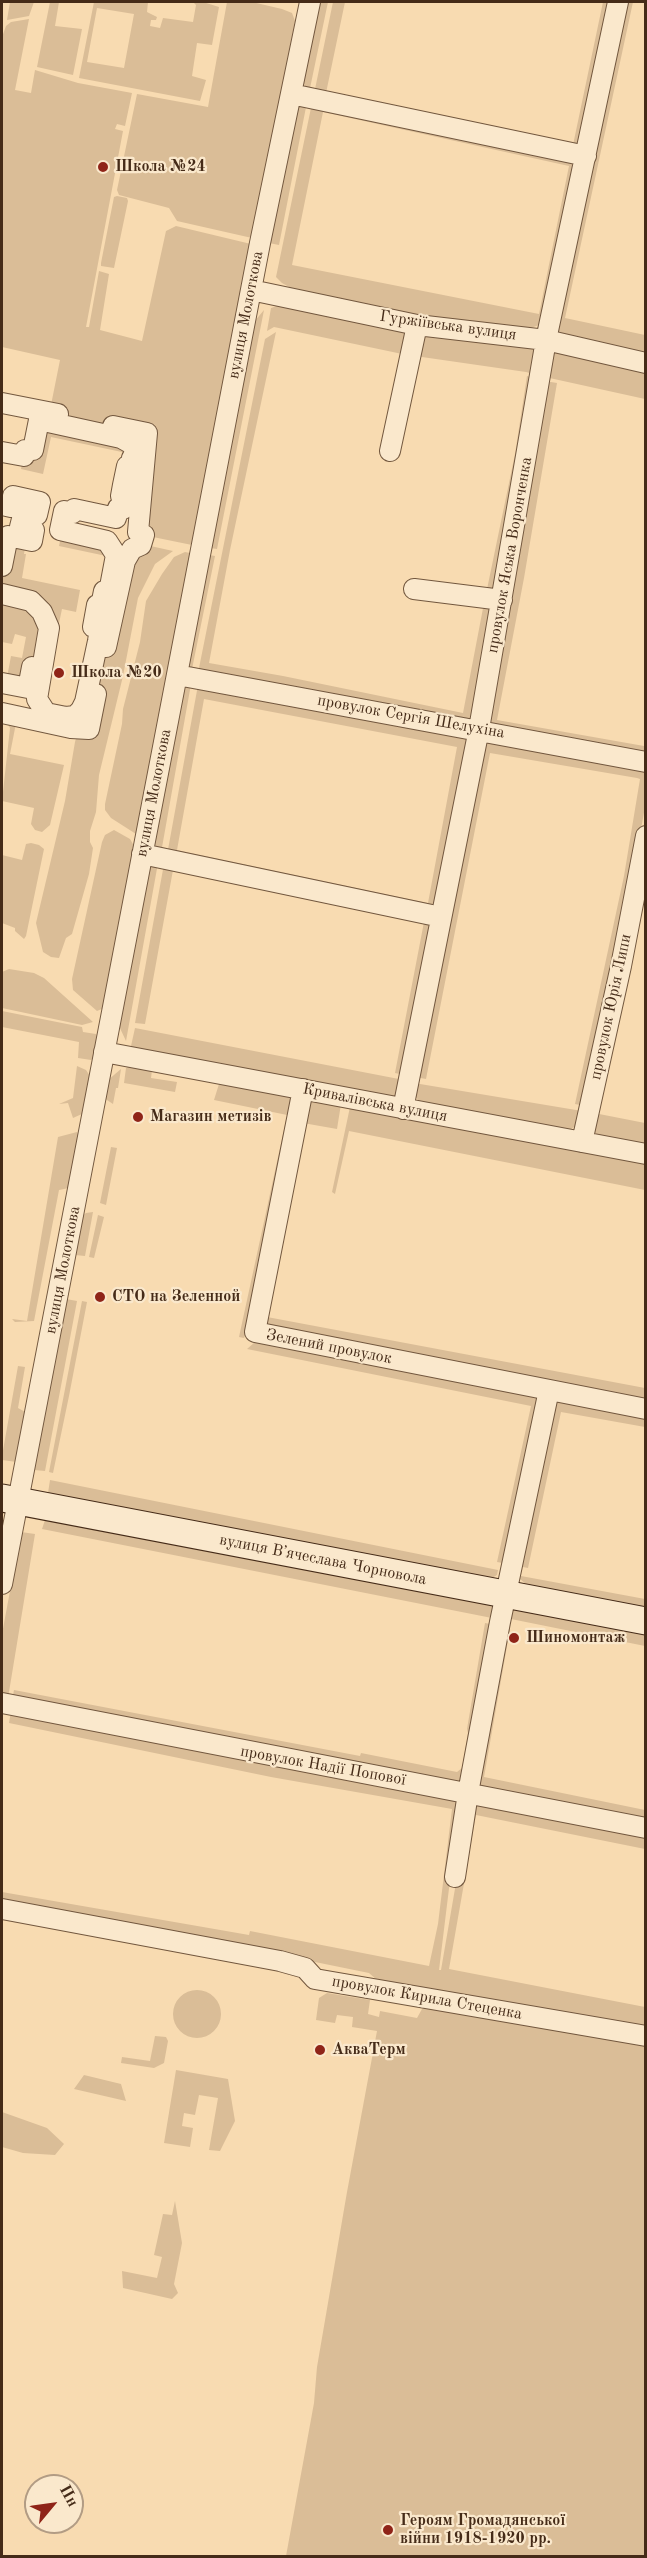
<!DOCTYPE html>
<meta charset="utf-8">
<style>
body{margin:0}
#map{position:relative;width:647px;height:2558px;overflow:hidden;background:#f8dbb1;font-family:"Old Standard TT",serif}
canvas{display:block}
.frame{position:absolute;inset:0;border:3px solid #452b18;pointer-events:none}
.north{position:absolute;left:24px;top:2474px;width:60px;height:60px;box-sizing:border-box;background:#fae8cc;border:2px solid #b29c84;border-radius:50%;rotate:61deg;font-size:16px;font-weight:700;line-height:24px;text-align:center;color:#452b18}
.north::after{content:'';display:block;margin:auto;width:21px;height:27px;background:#8f2418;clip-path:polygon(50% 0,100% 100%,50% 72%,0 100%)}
</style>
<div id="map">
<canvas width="647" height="2558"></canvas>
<div class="frame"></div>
<div class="north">Пн</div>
</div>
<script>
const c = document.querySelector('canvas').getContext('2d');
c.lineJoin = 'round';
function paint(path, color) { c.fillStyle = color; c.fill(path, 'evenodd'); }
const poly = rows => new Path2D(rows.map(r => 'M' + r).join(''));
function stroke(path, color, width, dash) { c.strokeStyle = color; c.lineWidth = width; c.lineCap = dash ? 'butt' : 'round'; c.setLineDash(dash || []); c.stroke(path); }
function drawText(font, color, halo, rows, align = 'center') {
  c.font = font + ' "Old Standard TT",serif'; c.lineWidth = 4.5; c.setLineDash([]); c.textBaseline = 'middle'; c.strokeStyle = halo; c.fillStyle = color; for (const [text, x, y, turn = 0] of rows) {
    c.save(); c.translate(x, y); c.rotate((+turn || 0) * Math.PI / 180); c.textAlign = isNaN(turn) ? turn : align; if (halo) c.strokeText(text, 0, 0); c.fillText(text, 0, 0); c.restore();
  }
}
const green = poly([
 [10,2,34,2,29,16,7,20],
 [50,2,59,2,55,26,82,29,73,75,37,67],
 [94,2,148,2,147,12,157,17,156,20,151,20,150,26,160,28,163,18,193,22,196,5,193,2,203,2,219,7,212,45,197,43,192,76,206,80,200,101,79,78],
 [97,8,134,14,124,68,87,62],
 [227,2,252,2,282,9,292,13,295,21,252,238,177,221,169,208,119,195,117,190,137,94,208,107],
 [319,2,328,2,309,93,303,82],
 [333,2,345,2,326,93,573,145,603,2,611,2,577,149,314,94],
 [624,2,633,2,565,318,645,335,645,355,561,336,556,332],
 [29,19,15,90,31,93,35,70,78,83,132,93,125,126,117,124,115,129,123,131,86,327,89,327,99,271,109,274,100,330,142,341,166,231,176,226,251,244,192,545,148,536,147,433,67,416,68,408,51,405,60,360,2,347,2,37,6,26,11,22],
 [307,102,279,245,269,243,295,112,299,107],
 [312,103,577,162,545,317,539,325,531,328,426,319,395,314,377,306,291,288,282,283,276,277],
 [323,112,569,166,539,314,292,265],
 [117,196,127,198,128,201,114,268,101,266,101,263,114,197],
 [280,305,405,330,408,335,407,355,274,327,267,331,271,308],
 [264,310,217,549,210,548,254,322],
 [276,332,230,550,209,663,283,676,463,713,484,603,491,605,472,719,464,723,198,673,265,339],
 [424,333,534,345,538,350,537,375,526,372,415,356],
 [553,351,645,368,645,399,545,377],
 [527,376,537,379,496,594,486,594,515,454],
 [545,381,557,383,524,578,497,720,644,746,644,754,488,724],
 [39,420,121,438,136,455,51,437,43,474,21,469,25,450],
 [62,531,104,540,111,557,59,546],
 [8,536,26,540,24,554,26,554,22,578,80,590,76,612,62,609,46,685,42,685,38,702,78,710,92,640,98,641,85,702,81,710,75,716,66,717,49,714,38,702,36,693,49,628,46,618,36,604,29,600,2,594,2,566],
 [146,545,173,551,155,564,138,598,123,676,99,775,96,812,90,831,90,842,93,848,89,874,72,934,66,938,59,958,51,957,43,952,36,923,65,801,75,742,125,561],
 [185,552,190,553,136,834,111,818,105,810,105,804,122,724,123,709,140,642,146,601,162,574,174,557],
 [209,555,215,556,192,669,188,662],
 [2,604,25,610,33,617,38,628,31,673,6,683,11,656,22,658,26,637,15,634,12,644,2,642],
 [191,684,161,853,155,851,153,845,183,690],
 [198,685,467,737,470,746,437,906,167,855],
 [204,699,457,747,428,903,177,850],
 [17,718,10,754,64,765,50,825,42,832,35,830,31,824,34,808,2,801,10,728,7,723],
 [494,742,645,767,645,807,619,950,585,1106,575,1104,624,876,640,779,637,778,490,753,426,1079,415,1077,480,747,486,743],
 [114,830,130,839,134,846,104,1008,97,1011,73,990,72,979,102,842,105,835],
 [31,843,39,845,44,849,26,936,24,939,15,931,15,928,2,923,2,855,22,860,26,844],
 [158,863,126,1041,119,1026,149,864],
 [164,864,432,920,405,1075,395,1073,424,922,373,913,173,870,145,1024,135,1023],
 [9,969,34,973,44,978,93,1022,82,1025,2,1008,2,972],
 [2,1011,82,1027,83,1032,96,1034,98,1038,94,1058,91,1060,78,1058,79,1042,2,1027],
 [135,1028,404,1080,396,1098,136,1049,131,1046],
 [77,1066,86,1070,90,1076,84,1113,73,1118,68,1103,59,1104,73,1098],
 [131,1066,152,1070,151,1078,177,1082,175,1092,124,1083,126,1068],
 [121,1069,118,1088,116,1088,113,1104,104,1098,108,1080],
 [414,1083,582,1111,578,1124,570,1130,422,1105,413,1093],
 [219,1084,289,1097,294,1105,292,1116,214,1100],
 [315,1098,341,1104,337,1129,303,1123,267,1317,645,1388,645,1403,290,1334,269,1326,264,1320,262,1311,300,1125,303,1122,306,1103],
 [350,1107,645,1163,645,1190,349,1131,335,1194,332,1192],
 [594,1113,645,1123,645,1148,593,1137],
 [286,1120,291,1121,248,1329,244,1338,239,1337],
 [77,1132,79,1136,69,1188,59,1190,34,1321,15,1322,12,1319,27,1321,58,1137],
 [111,1147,117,1148,106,1205,100,1203],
 [93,1212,85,1256,75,1255,82,1216,86,1213],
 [98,1215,104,1217,94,1258,89,1257],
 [66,1299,77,1301,45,1471,34,1470],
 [82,1301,87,1302,69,1396,53,1473,49,1472],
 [255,1342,530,1392,536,1396,539,1401,503,1563,497,1562,531,1406,247,1349],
 [18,1366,25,1367,18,1408,27,1413,17,1462,2,1460,2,1456],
 [563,1399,645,1414,645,1427,561,1412,528,1568,518,1566,556,1401],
 [50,1480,498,1570,497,1575,492,1578,48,1493],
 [45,1520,499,1607,497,1619,42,1529],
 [21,1532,35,1534,8,1698,2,1695,2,1634],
 [521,1576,645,1599,645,1608,527,1585,520,1579],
 [513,1608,645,1635,645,1646,511,1619],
 [485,1623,496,1625,462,1784,12,1700,14,1690,360,1756,361,1753,457,1772,462,1768,468,1733,467,1729],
 [506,1629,510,1629,484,1777,645,1810,645,1824,477,1786],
 [11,1711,457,1801,459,1807,439,1970,441,1970,468,1813,474,1803,645,1835,645,1849,476,1815,449,1969,645,2007,645,2029,377,1980,369,1973,320,1963,2,1903,2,1892,249,1935,250,1931,429,1966,438,1924,452,1809,271,1777,9,1723],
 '173 2014a24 24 0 1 1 48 0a24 24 0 1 1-48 0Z',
 [327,1993,370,2000,368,2014,379,2017,380,2011,417,2018,422,2009,431,2005,645,2041,645,2556,286,2556,314,2403,317,2367,347,2192,377,2031,352,2027,353,2017,337,2015,335,2023,316,2020,319,1998],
 [155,2036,166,2037,168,2041,164,2063,154,2068,121,2063,122,2057,150,2061],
 [176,2070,228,2079,235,2121,220,2151,209,2150,218,2098,199,2095,195,2115,184,2113,182,2126,193,2128,190,2147,164,2143],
 [84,2075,121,2084,126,2101,74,2089],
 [2,2112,47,2128,64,2144,55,2155,23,2153,2,2147],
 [175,2201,182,2243,174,2284,178,2293,172,2299,123,2288,122,2271,157,2278,162,2257,154,2255,163,2214,172,2215]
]);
const street = poly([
 [291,94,586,156],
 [251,290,417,325,546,340,646,363],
 [2,403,58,414],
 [390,451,417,325],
 [2,452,24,456,25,450,33,450,39,420,121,438,130,443,136,450,136,459,132,458,131,466,127,466,123,485,121,496,126,497,123,509,118,508,116,518,74,509,73,513,64,511,60,530,107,541,116,555,109,592,104,591,101,606,97,605,93,627,100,629,98,641,85,702,81,710,75,716,66,717,46,713,37,699,49,628,42,612,31,601,2,594],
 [2,505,11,507,13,496,40,502,37,515,24,512,22,519,20,527,34,530,32,541,8,536,2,566],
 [414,589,502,600],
 [106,647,125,561,132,549,141,545,144,535,138,532,147,433,113,426],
 [177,675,646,762],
 [2,683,28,688,32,667],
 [2,713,71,728,89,729,96,694],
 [142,854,441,917],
 [104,1052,646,1154],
 [303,1089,255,1332,646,1409],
 [403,1109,479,729,546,340,618,2],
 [582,1142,621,966,646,836],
 [2,1584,260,243,310,2],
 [2,1703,646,1828],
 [455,1877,468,1793,500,1622,549,1390],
 [2,1909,280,1961,305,1968,315,1979,646,2036]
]);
const secondary = poly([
 [2,1498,646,1621]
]);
const markers = [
 [103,167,6,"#8f2418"],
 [59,673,6,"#8f2418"],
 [138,1117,6,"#8f2418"],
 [100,1297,6,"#8f2418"],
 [514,1638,6,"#8f2418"],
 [320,2050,6,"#8f2418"],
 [388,2530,6,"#8f2418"]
];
const poiNames = [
 ["Школа №24",115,167],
 ["Школа №20",71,673],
 ["Магазин метизів",150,1117],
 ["СТО на Зеленной",112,1297],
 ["Шиномонтаж",526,1638],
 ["АкваТерм",332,2050],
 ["Героям Громадянської",400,2521],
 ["війни 1918-1920 рр.",400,2539]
];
const streetNames = [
 ["вулиця Молоткова",246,315,-79],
 ["Гуржіївська вулиця",448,326,8],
 ["провулок Яська Воронченка",510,555,-80],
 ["провулок Сергія Шелухіна",411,717,10],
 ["вулиця Молоткова",154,793,-79],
 ["провулок Юрія Липи",611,1007,-78],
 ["Кривалівська вулиця",375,1103,11],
 ["вулиця Молоткова",63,1270,-79],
 ["Зелений провулок",329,1347,11],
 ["вулиця Вʼячеслава Чорновола",323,1560,11],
 ["провулок Надії Попової",323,1766,10],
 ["провулок Кирила Стеценка",427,1998,10]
];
paint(green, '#dabd97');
stroke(street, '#72573e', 22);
stroke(secondary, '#452b18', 29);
stroke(street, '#fae8cc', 20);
stroke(secondary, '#fae8cc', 27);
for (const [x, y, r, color] of markers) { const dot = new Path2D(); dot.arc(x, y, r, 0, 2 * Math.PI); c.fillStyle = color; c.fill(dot); stroke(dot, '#fae8cc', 2); }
drawText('bold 16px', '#452b18', '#fae8cc', poiNames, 'left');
drawText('16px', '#452b18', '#fae8cc', streetNames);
</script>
